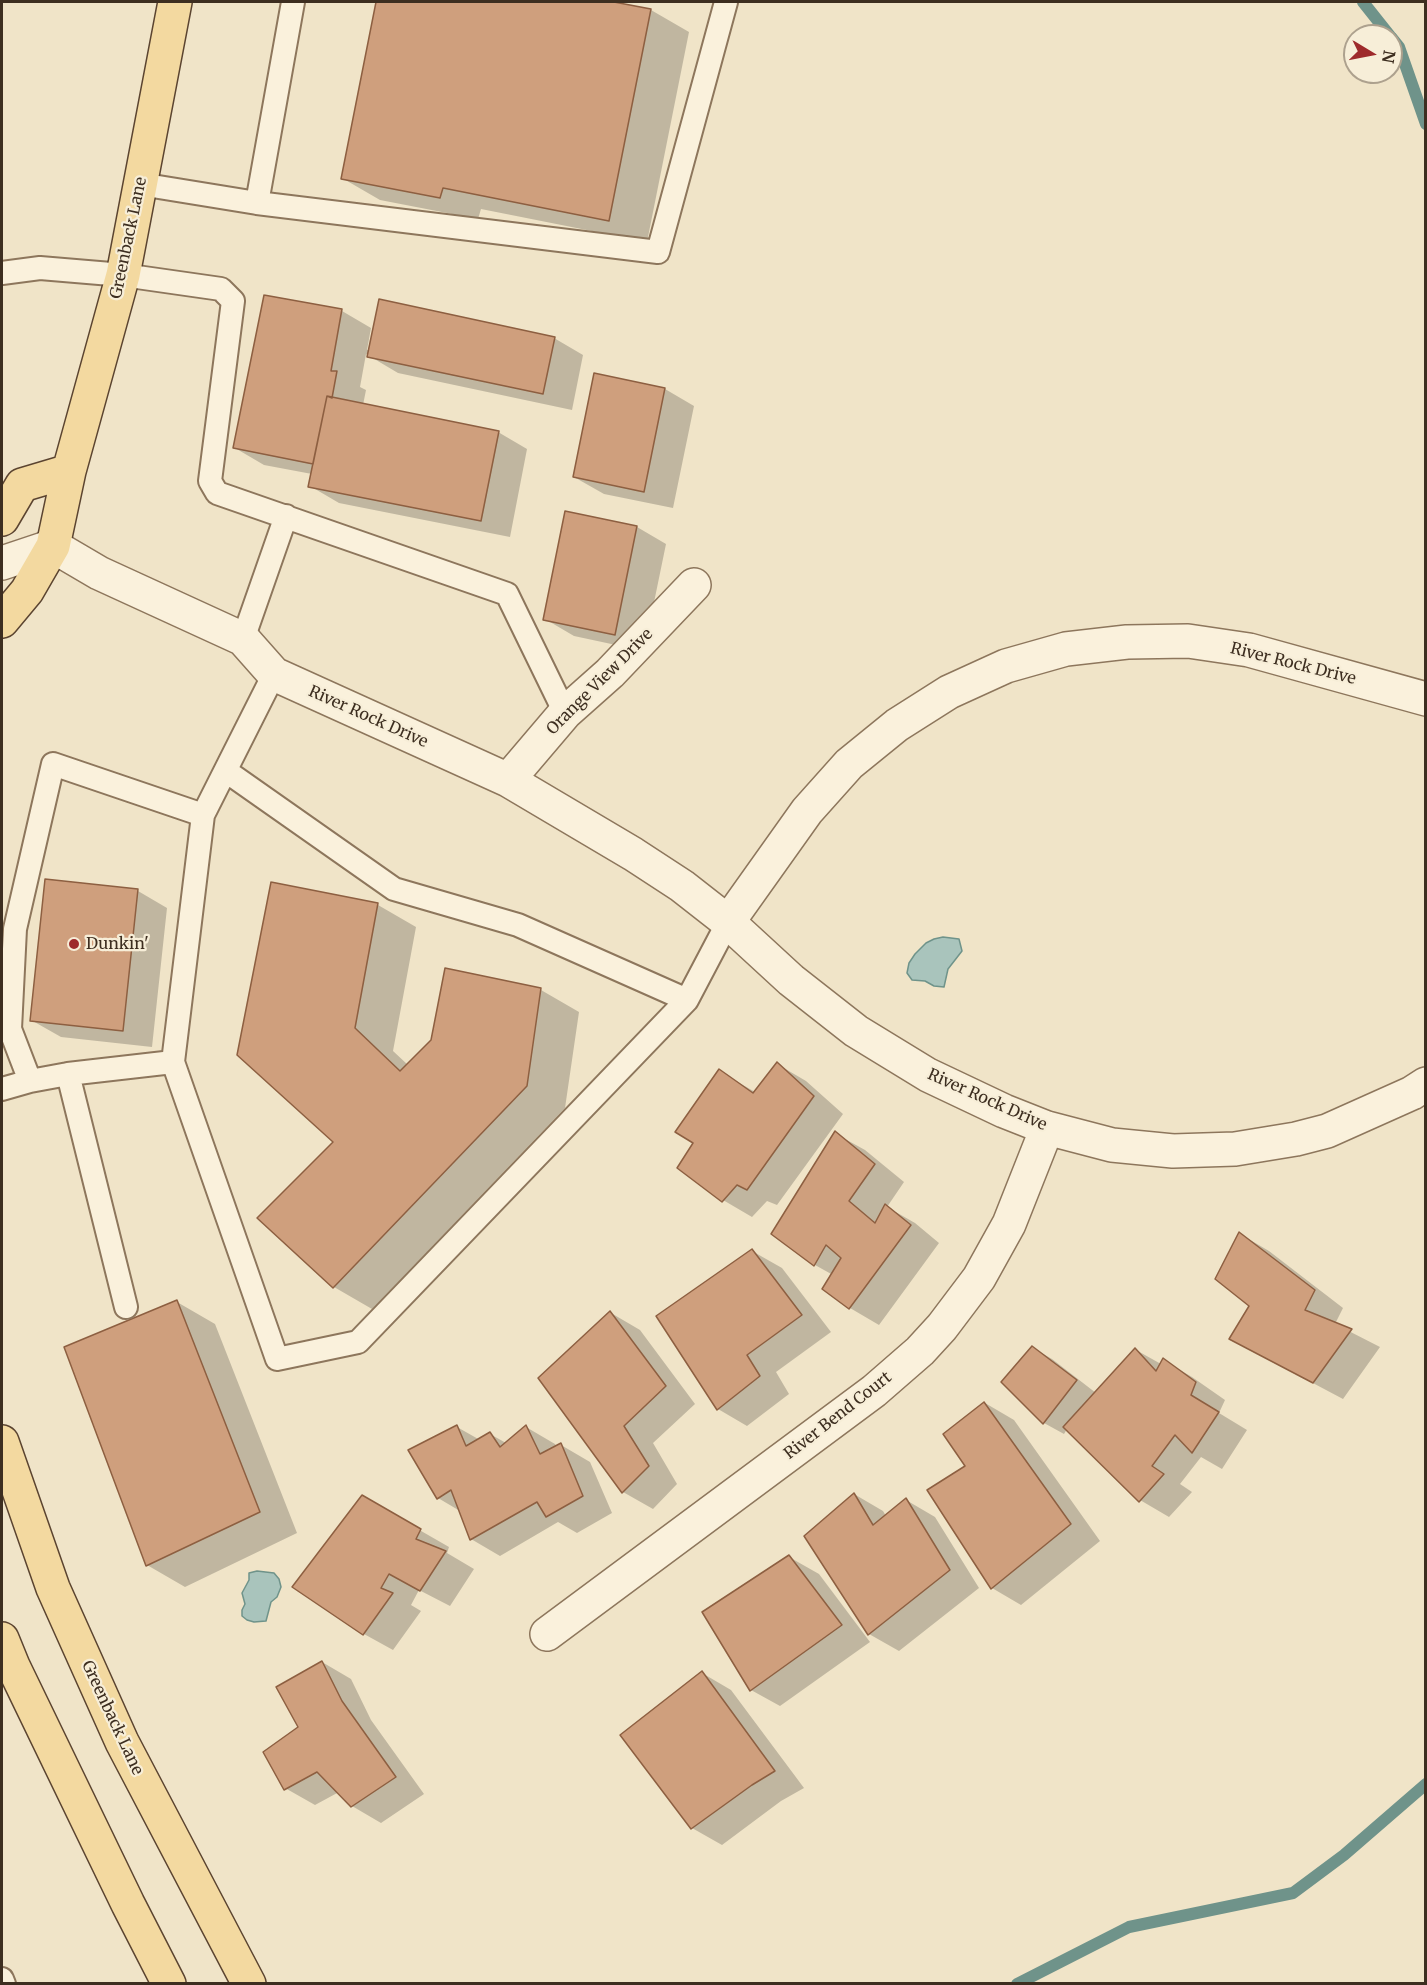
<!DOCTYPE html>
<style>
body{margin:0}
#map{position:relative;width:1427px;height:1985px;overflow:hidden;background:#f0e4c8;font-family:Merriweather,serif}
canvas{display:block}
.frame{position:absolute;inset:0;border:3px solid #3d2e20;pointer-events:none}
.north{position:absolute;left:1343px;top:24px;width:60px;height:60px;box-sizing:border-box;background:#f7eed8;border:2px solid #ada18e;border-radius:50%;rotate:100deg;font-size:16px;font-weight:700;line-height:24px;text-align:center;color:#3d2e20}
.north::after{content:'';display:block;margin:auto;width:21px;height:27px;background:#9e2a2b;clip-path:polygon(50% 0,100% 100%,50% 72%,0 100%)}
</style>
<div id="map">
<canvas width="1427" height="1985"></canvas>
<div class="frame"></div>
<div class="north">N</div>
</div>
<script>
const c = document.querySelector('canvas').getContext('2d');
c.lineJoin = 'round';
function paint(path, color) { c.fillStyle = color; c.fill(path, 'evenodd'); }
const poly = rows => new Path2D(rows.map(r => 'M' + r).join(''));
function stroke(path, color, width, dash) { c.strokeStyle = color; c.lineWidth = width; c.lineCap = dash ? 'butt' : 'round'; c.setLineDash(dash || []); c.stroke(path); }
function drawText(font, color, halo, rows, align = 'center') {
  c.font = font + ' Merriweather,serif'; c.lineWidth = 4.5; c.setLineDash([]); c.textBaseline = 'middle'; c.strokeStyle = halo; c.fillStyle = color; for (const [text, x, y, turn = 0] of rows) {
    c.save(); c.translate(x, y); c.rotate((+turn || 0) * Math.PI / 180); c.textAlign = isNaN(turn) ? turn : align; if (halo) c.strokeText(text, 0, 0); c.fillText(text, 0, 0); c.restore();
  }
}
const water = poly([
 [943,937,959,939,962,951,948,969,944,987,934,986,925,981,912,980,907,973,909,963,915,954,926,943,934,939,943,937],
 [257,1571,274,1573,279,1579,281,1587,277,1597,271,1602,266,1621,254,1622,247,1620,242,1616,242,1610,245,1604,242,1593,249,1580,249,1573,257,1571]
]);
const shadow = poly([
 [378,2,606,2,651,10,689,32,647,242,481,209,478,219,380,200,342,178],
 [265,297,342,311,371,328,367,350,370,350,554,338,583,355,572,410,398,373,366,354,360,387,366,390,363,405,498,432,527,449,510,537,339,503,310,486,312,474,264,465,235,448],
 [595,375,665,389,694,406,673,508,604,494,574,477],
 [637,527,666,544,644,651,574,636,545,619],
 [47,881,138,891,167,908,152,1047,61,1037,31,1020],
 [272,884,378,905,416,927,393,1051,408,1065,541,990,579,1012,565,1108,372,1309,334,1287,259,1218,335,1142],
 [777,1064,806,1081,843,1114,777,1205,767,1201,752,1217,723,1200,696,1142,719,1071,755,1092],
 [836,1134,865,1150,904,1182,887,1207,915,1223,939,1243,879,1325,850,1308,833,1275,815,1265,773,1233],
 [1240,1234,1269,1251,1343,1308,1335,1324,1380,1347,1343,1399,1260,1355],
 [752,1251,782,1268,831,1332,776,1372,789,1394,747,1426,718,1409],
 [177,1302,215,1324,297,1533,185,1587,147,1565],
 [611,1313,640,1330,695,1404,653,1443,677,1484,653,1509,623,1492,540,1378],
 [1033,1348,1052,1359,1096,1393,1136,1350,1161,1364,1163,1360,1192,1377,1225,1400,1219,1413,1247,1430,1222,1469,1201,1457,1180,1484,1192,1492,1169,1517,1140,1500,1067,1429,1064,1434,1044,1423],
 [985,1403,1014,1420,1100,1541,1021,1605,992,1588,967,1466],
 [457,1427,480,1440,490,1434,506,1443,526,1427,555,1444,557,1447,561,1445,590,1462,612,1513,577,1533,558,1522,500,1556,471,1539,460,1511,438,1498],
 [854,1494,883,1511,886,1516,906,1500,935,1517,979,1588,899,1651,869,1634],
 [362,1497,449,1547,447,1553,474,1569,450,1606,419,1590,411,1605,421,1611,393,1650,364,1634,294,1587],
 [789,1557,819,1574,870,1642,780,1706,751,1690],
 [322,1662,351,1679,371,1720,424,1794,381,1823,352,1806,339,1792,315,1805,285,1788,300,1727],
 [702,1673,731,1690,804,1788,781,1801,722,1845,692,1828]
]);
const stream = poly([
 [1363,2,1390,36],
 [1391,37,1399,47,1426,124],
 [1017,1984,1129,1927,1293,1893,1344,1855,1426,1784]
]);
const building = poly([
 [376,2,614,2,651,9,609,221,443,188,440,198,341,179,376,2],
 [264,295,342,309,331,371,337,371,332,398,327,396,313,464,233,448,264,295],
 [379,299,555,337,543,394,367,357,379,299],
 [594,373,665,388,644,492,573,477,594,373],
 [327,396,499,431,481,521,308,487,327,396],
 [565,511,637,526,615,635,543,620,565,511],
 [45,879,138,889,123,1031,30,1021,45,879],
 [271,882,378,903,355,1028,400,1071,431,1040,445,968,541,988,527,1086,333,1288,257,1218,333,1142,237,1055,271,882],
 [777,1062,814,1096,747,1190,737,1185,722,1202,677,1168,693,1143,675,1132,719,1069,753,1093,777,1062],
 [835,1131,875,1164,849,1201,875,1223,885,1204,911,1225,849,1309,822,1289,841,1258,826,1245,814,1266,771,1234,835,1131],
 [1239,1232,1315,1290,1305,1310,1352,1329,1313,1383,1229,1339,1249,1306,1215,1279,1239,1232],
 [752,1249,802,1315,747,1355,760,1376,717,1410,656,1316,752,1249],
 [177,1300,260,1512,146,1566,64,1347,177,1300],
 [610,1311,666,1386,624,1426,649,1466,622,1493,538,1378,610,1311],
 [1032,1346,1077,1380,1043,1424,1001,1382,1032,1346],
 [1135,1348,1156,1371,1163,1358,1196,1382,1191,1395,1219,1412,1192,1453,1175,1435,1152,1466,1164,1474,1139,1502,1063,1427,1135,1348],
 [984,1402,1071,1524,991,1589,927,1490,965,1466,943,1434,984,1402],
 [457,1425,466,1446,490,1432,500,1447,526,1425,540,1454,561,1443,583,1496,546,1517,537,1502,470,1540,451,1490,437,1499,408,1450,457,1425],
 [854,1493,873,1525,906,1498,950,1570,868,1635,804,1536,854,1493],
 [362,1495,421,1529,416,1539,446,1551,420,1591,389,1574,381,1588,393,1593,363,1635,292,1587,362,1495],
 [789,1555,842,1625,750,1691,702,1612,789,1555],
 [322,1661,342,1701,396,1777,351,1807,317,1772,284,1790,263,1752,298,1727,276,1687,322,1661],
 [702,1671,775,1771,752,1785,691,1829,620,1735,702,1671]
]);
const lane = poly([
 [140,184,257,203,293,2],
 [257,203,658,252,726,2],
 [2,273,40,268,123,275,221,289,233,301,210,481,217,493,507,594,565,713],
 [243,639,286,516],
 [274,674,203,815,173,1062,277,1359,358,1342,687,1000,728,922],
 [226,771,394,889,518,925,687,1000],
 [68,1074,173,1062],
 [30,1081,68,1074,126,1307],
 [2,1089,30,1081,10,1029,15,929,53,764,203,815],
 [2,1979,4,1984]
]);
const street = poly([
 [2,563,53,546,99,573,243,639,274,674,508,780,633,854,682,886,728,922,791,980,856,1031,928,1075,1004,1111,1047,1128,1112,1145,1173,1151,1235,1149,1296,1139,1327,1131,1412,1093,1426,1084],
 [508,780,565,713,610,673,694,585],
 [728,922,807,811,849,764,897,725,949,692,1006,666,1066,649,1127,642,1188,641,1249,650,1426,699],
 [547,1634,874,1391,920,1351,942,1327,979,1278,1009,1224,1047,1128]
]);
const primary = poly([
 [2,519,22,485,69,471],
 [2,621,27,591,53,546,69,471,123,275,175,2],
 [2,1442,53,1588,122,1742,249,1984],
 [2,1639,13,1666,128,1904,169,1984]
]);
const markers = [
 [74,944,6,"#9e2a2b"]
];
const streetNames = [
 ["Greenback Lane",129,238,-78],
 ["River Rock Drive",1293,664,14],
 ["Orange View Drive",600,682,-45],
 ["River Rock Drive",368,717,24],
 ["River Rock Drive",987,1100,24],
 ["River Bend Court",838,1416,-38],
 ["Greenback Lane",112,1718,65]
];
const poiNames = [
 ["Dunkin'",86,944]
];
paint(water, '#a9c4bc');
stroke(water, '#6f938a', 1.5);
paint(shadow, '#0003');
stroke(stream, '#6f938a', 12);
paint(building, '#cf9f7d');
stroke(building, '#8d5f41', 1.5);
stroke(lane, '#8d765c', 26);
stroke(street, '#8d765c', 36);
stroke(primary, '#5b4430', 36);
stroke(lane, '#faf1dc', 22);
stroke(street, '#faf1dc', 33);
stroke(primary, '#f3d9a0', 33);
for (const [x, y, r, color] of markers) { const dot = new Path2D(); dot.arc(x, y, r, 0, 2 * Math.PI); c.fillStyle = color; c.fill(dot); stroke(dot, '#f7eed8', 2); }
drawText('16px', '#3d2e20', '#f7eed8', streetNames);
drawText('16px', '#3d2e20', '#f7eed8', poiNames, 'left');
</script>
